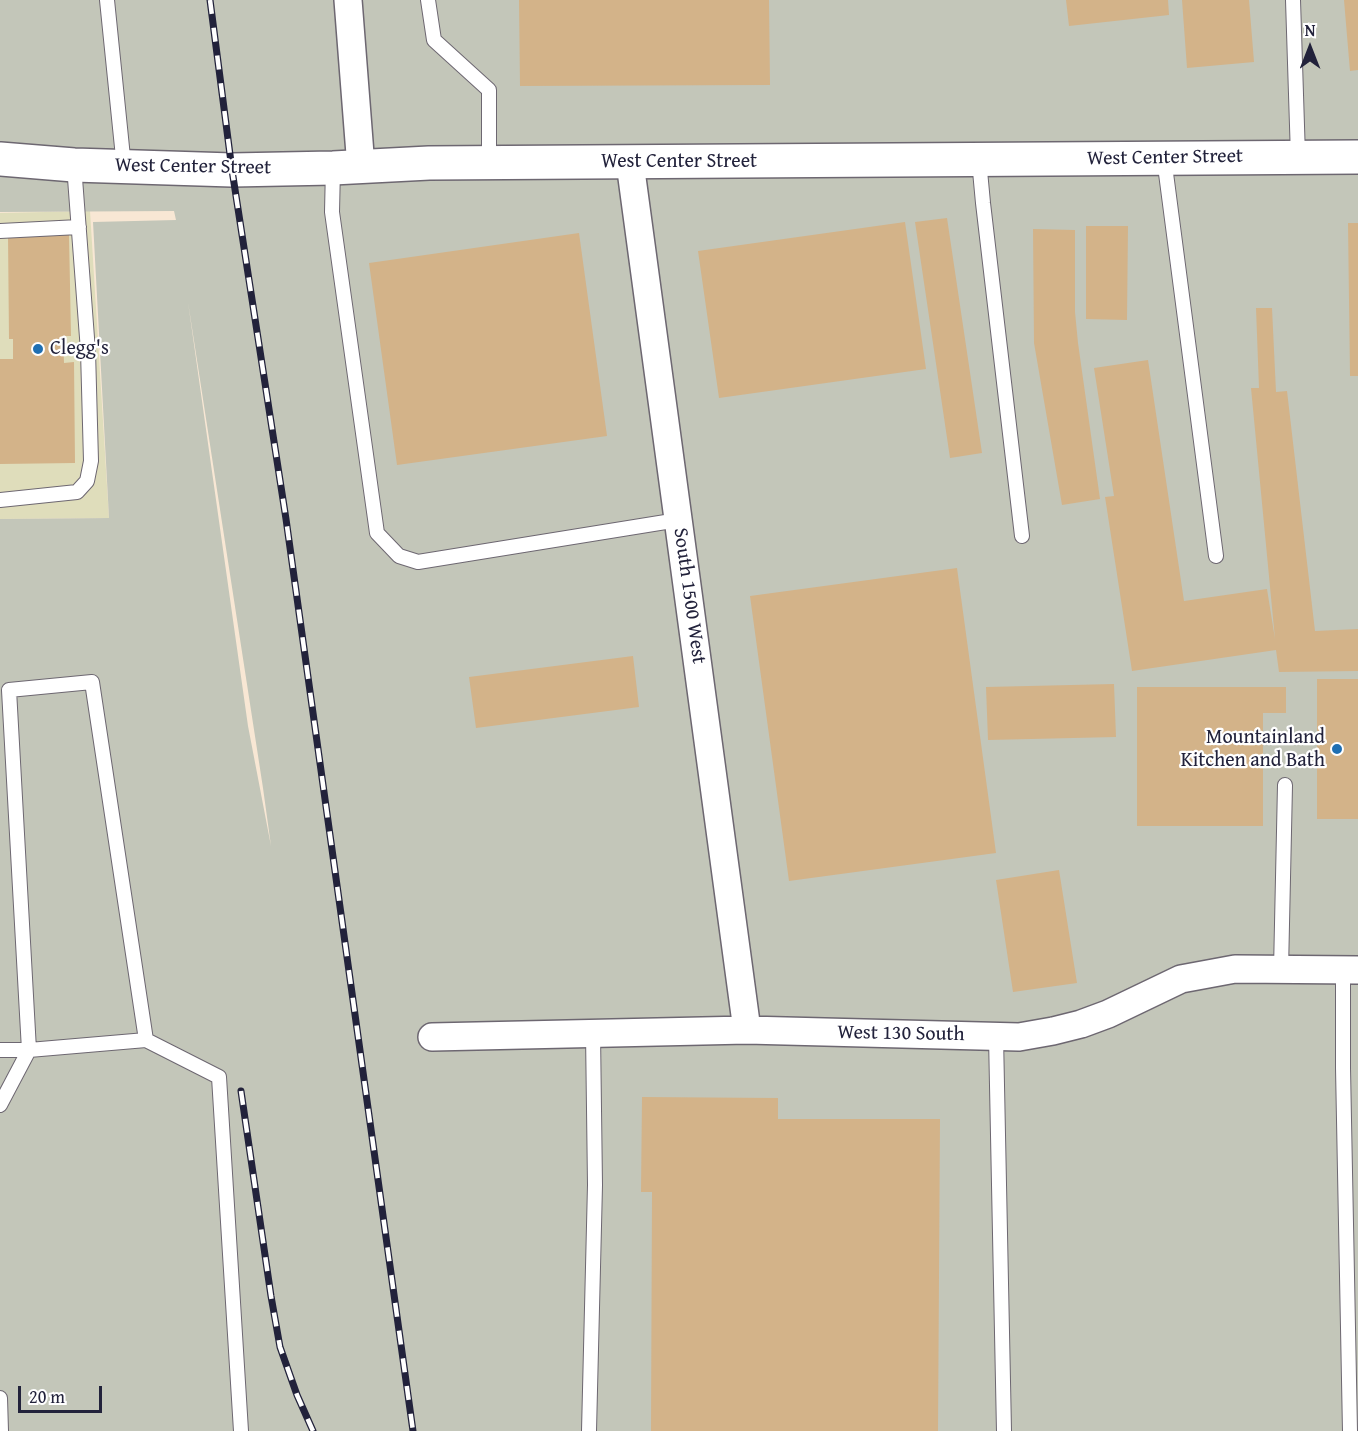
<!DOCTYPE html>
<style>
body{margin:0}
#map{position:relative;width:1358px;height:1431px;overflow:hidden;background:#f8e7d4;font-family:"Gentium Book Plus",serif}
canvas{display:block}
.north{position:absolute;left:1280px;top:18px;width:60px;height:60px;-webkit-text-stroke:4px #fff;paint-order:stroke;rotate:0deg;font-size:16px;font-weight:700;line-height:24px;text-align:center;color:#22223b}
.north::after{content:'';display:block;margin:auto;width:21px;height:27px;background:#22223b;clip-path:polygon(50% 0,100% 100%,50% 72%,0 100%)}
.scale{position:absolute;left:18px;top:1386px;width:84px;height:27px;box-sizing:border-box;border:3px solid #22223b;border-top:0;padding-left:8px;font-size:18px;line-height:21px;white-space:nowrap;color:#22223b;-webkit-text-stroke:4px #fff;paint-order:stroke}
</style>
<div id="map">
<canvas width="1358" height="1431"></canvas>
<div class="north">N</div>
<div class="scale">20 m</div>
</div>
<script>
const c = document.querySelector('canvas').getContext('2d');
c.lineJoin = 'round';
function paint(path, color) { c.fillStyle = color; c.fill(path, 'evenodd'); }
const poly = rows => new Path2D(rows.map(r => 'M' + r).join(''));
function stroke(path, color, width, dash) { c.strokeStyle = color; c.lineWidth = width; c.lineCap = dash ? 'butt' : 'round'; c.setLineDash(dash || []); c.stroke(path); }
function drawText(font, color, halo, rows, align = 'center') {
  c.font = font + ' "Gentium Book Plus",serif'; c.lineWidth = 4.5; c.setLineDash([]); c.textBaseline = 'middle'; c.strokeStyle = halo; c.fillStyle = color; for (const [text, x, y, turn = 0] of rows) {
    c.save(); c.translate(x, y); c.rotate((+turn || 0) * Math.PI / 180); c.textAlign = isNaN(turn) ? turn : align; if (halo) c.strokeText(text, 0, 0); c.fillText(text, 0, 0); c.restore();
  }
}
const built = poly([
 [90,211,109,518,0,519,0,213]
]);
const industrial = poly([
 [0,0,1358,0,1358,1431,0,1431,0,519,109,518,93,222,176,220,174,211,0,212],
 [188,302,263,788,271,846,248,726]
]);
const building = poly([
 [519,0,769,0,770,85,520,86],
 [1066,0,1168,0,1169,15,1069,26],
 [1182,0,1249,0,1254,62,1187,68],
 [1344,0,1358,0,1358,70,1350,71],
 [947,218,982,453,950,458,915,222],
 [905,222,926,369,719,398,698,251],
 [1348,223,1358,223,1358,376,1350,376],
 [1086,226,1128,226,1127,320,1086,319],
 [1033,229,1075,230,1075,312,1078,343,1100,499,1062,505,1034,343],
 [579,233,607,436,397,465,369,263],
 [69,234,71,336,63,336,64,363,74,362,75,463,0,464,0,359,13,359,13,339,9,339,8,235],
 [1256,308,1272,308,1276,392,1287,391,1315,631,1358,629,1358,671,1279,672,1276,650,1132,671,1105,497,1114,496,1094,368,1148,360,1184,601,1267,589,1275,639,1251,388,1259,388],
 [957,568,996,853,789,881,750,596],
 [633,656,639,707,476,728,469,677],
 [1317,679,1358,679,1358,819,1317,819],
 [1114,684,1116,737,988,740,986,687],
 [1137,687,1286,687,1286,713,1263,713,1263,826,1137,826],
 [1059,870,1077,983,1013,992,996,880],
 [642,1097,778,1098,778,1119,940,1119,938,1431,651,1431,652,1192,641,1192]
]);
const lane = poly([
 [107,0,124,167],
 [428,0,434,40,489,90,489,163],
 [1293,0,1298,157],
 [1164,158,1216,556],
 [979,160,983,203,1022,536],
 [333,168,332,212,377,533,399,556,418,562,678,520],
 [0,231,79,227],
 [0,500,77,492,87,481,91,461,88,351,74,165],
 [1281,970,1285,785],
 [1343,970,1343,1068,1350,1431],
 [996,1036,1004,1431],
 [0,1050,29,1050,146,1040,219,1077,241,1431],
 [0,1105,29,1050,9,690,92,682,146,1040],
 [0,1398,1,1431],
 [589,1431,595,1185,593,1033]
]);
const street = poly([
 [348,0,361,167],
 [630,163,747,1030],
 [432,1037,747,1030,1019,1037,1053,1031,1081,1024,1108,1014,1181,979,1235,969,1358,970]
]);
const secondary = poly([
 [0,159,74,165,232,170,333,168,429,163,1358,157]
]);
const rail = poly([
 [210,0,232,170,286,519,413,1431],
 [241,1091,271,1296,280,1347,297,1395,313,1431]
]);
const markers = [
 [38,349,6,"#1f6fb2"],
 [1337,749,6,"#1f6fb2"]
];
const streetNames = [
 ["West Center Street",1165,158,-1],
 ["West Center Street",679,162],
 ["West Center Street",193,167,1],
 ["South 1500 West",689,596,82],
 ["West 130 South",901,1034,1]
];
const poiNames = [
 ["Clegg's",50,349],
 ["Mountainland",1325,738,"right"],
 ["Kitchen and Bath",1325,761,"right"]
];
paint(built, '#dfddbb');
paint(industrial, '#c3c6b9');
paint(building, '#d3b389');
stroke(lane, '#6d6771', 16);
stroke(street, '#6d6771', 30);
stroke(secondary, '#6d6771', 36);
stroke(lane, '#fff', 14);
stroke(street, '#fff', 27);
stroke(secondary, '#fff', 33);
stroke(rail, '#22223b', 7);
stroke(rail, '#fff', 4.5, [14]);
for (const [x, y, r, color] of markers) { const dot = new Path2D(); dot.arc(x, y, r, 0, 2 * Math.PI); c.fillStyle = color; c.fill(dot); stroke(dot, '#fff', 2); }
drawText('20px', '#22223b', '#fff', streetNames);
drawText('20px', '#22223b', '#fff', poiNames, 'left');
</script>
